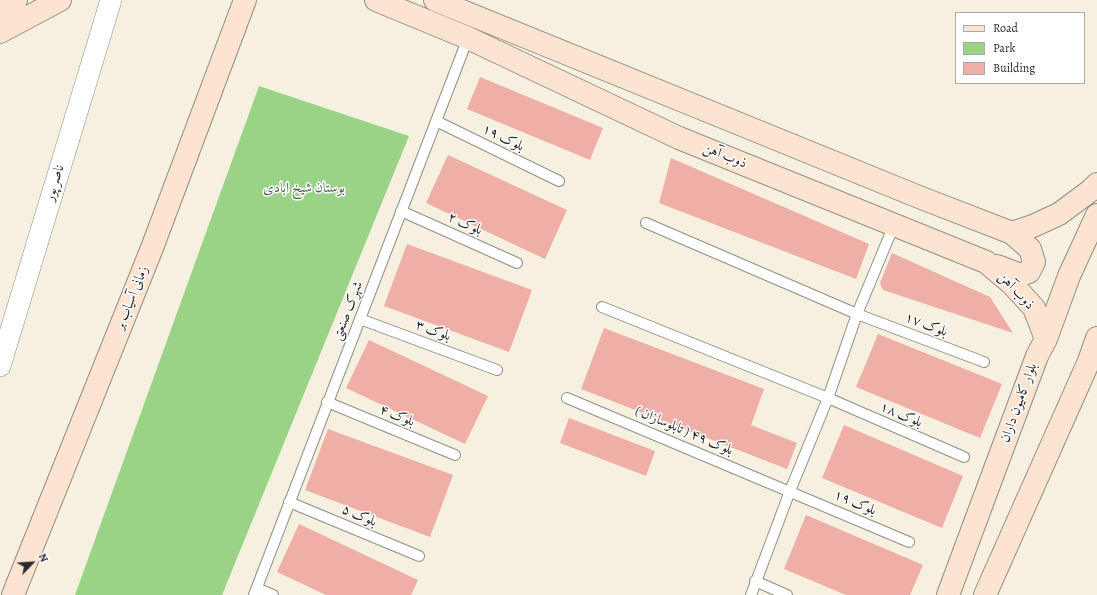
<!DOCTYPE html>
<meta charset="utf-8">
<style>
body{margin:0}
#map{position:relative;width:1097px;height:595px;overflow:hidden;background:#f6f0e0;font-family:Alegreya,serif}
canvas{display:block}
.legend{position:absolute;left:955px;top:12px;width:130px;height:72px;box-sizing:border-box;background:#fff;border:1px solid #aaa;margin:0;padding:5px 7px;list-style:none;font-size:12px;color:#2b2b2b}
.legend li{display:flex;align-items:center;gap:8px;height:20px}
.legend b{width:20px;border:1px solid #aaa}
.north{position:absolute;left:12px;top:543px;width:40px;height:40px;-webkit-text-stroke:3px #fff;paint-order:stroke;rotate:65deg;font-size:11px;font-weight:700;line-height:16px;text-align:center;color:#2b2b2b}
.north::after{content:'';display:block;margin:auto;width:14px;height:18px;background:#2b2b2b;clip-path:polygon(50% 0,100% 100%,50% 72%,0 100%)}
</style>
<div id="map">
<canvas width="1097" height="595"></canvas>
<ul class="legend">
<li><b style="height:5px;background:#fde4d1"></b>Road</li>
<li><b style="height:11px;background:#98d386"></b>Park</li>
<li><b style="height:11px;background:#f0afa6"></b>Building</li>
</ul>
<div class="north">N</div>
</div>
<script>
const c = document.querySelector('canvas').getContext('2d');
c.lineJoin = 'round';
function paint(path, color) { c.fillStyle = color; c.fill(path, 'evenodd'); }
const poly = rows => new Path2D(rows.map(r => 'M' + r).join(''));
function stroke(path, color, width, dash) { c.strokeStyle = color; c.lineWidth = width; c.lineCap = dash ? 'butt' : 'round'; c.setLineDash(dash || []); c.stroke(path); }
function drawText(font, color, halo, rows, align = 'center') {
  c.font = font + ' Alegreya,Amiri,serif'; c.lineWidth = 3; c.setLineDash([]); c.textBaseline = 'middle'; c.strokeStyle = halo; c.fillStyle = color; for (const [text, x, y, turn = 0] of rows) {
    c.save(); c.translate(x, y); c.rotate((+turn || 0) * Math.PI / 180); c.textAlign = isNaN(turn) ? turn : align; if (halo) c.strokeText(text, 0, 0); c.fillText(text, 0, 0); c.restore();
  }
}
const green = poly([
 [259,86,409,136,222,595,75,595]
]);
const building = poly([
 [480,77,603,128,590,160,467,109],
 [448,155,567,210,545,259,426,203],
 [671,158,869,244,856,279,659,203],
 [407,244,532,290,509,352,384,306],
 [892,253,990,297,1013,333,883,290,880,283],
 [604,328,764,389,751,425,797,443,787,469,581,389],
 [878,334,1002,384,980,438,856,387],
 [369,340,488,396,465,444,346,388],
 [569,418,655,451,646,476,560,443],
 [844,425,963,476,942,528,822,478],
 [328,429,453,475,430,537,305,490],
 [806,515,923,565,910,595,846,595,784,569],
 [299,524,418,580,411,595,326,595,277,572]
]);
const lane = poly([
 [436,121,559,181],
 [401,211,517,263],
 [646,223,857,314,984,362],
 [602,307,828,398,964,457],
 [360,319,497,370],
 [567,398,909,542],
 [327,402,455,455],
 [289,502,419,556],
 [755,581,787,595],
 [257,588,273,595],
 [254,595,468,38],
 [751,595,790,491,828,398,857,314,894,225]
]);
const street = poly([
 [0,366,111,0]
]);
const secondary = poly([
 [376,0,468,38,679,138,986,262,1011,283,1034,308,1046,339],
 [435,0,919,197,1012,233,1030,249,1034,262,1029,272,1021,275,997,266],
 [0,9,16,0],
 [0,32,60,0],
 [1012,233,1033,226,1059,214,1090,191,1097,184],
 [13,595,152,248,245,0],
 [948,595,1037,356,1046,339,1069,276,1097,215],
 [985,595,1089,361,1097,338]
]);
const streetNames = [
 ["بلوک ۱۹",503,138,26],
 ["ذوب آهن",725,156,22],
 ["ناصر پور",55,183,-73],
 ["بلوک ۲",465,224,24],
 ["ذوب آهن",1016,291,47],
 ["زمانی آسیاب بر",132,298,-68],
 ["شهرک صنعتی",348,311,-69],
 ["بلوک ۱۷",926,325,21],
 ["بلوک ۳",433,331,20],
 ["بلوار کامیون داران",1019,403,-70],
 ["بلوک ۱۸",901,415,23],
 ["بلوک ۴",397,416,22],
 ["بلوک ۴۹ ( تابلوسازان )",684,431,23],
 ["بلوک ۱۹",855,503,23],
 ["بلوک ۵",359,516,23]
];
const parkNames = [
 ["بوستان شیخ ابادی",304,189]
];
paint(green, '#98d386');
paint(building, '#f0afa6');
stroke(lane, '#908e86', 12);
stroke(street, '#908e86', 22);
stroke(secondary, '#908e86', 24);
stroke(lane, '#fff', 10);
stroke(street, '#fff', 21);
stroke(secondary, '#fde4d1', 22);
drawText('14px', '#2b2b2b', '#fff', streetNames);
drawText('14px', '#4c5d46', '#fff', parkNames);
</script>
